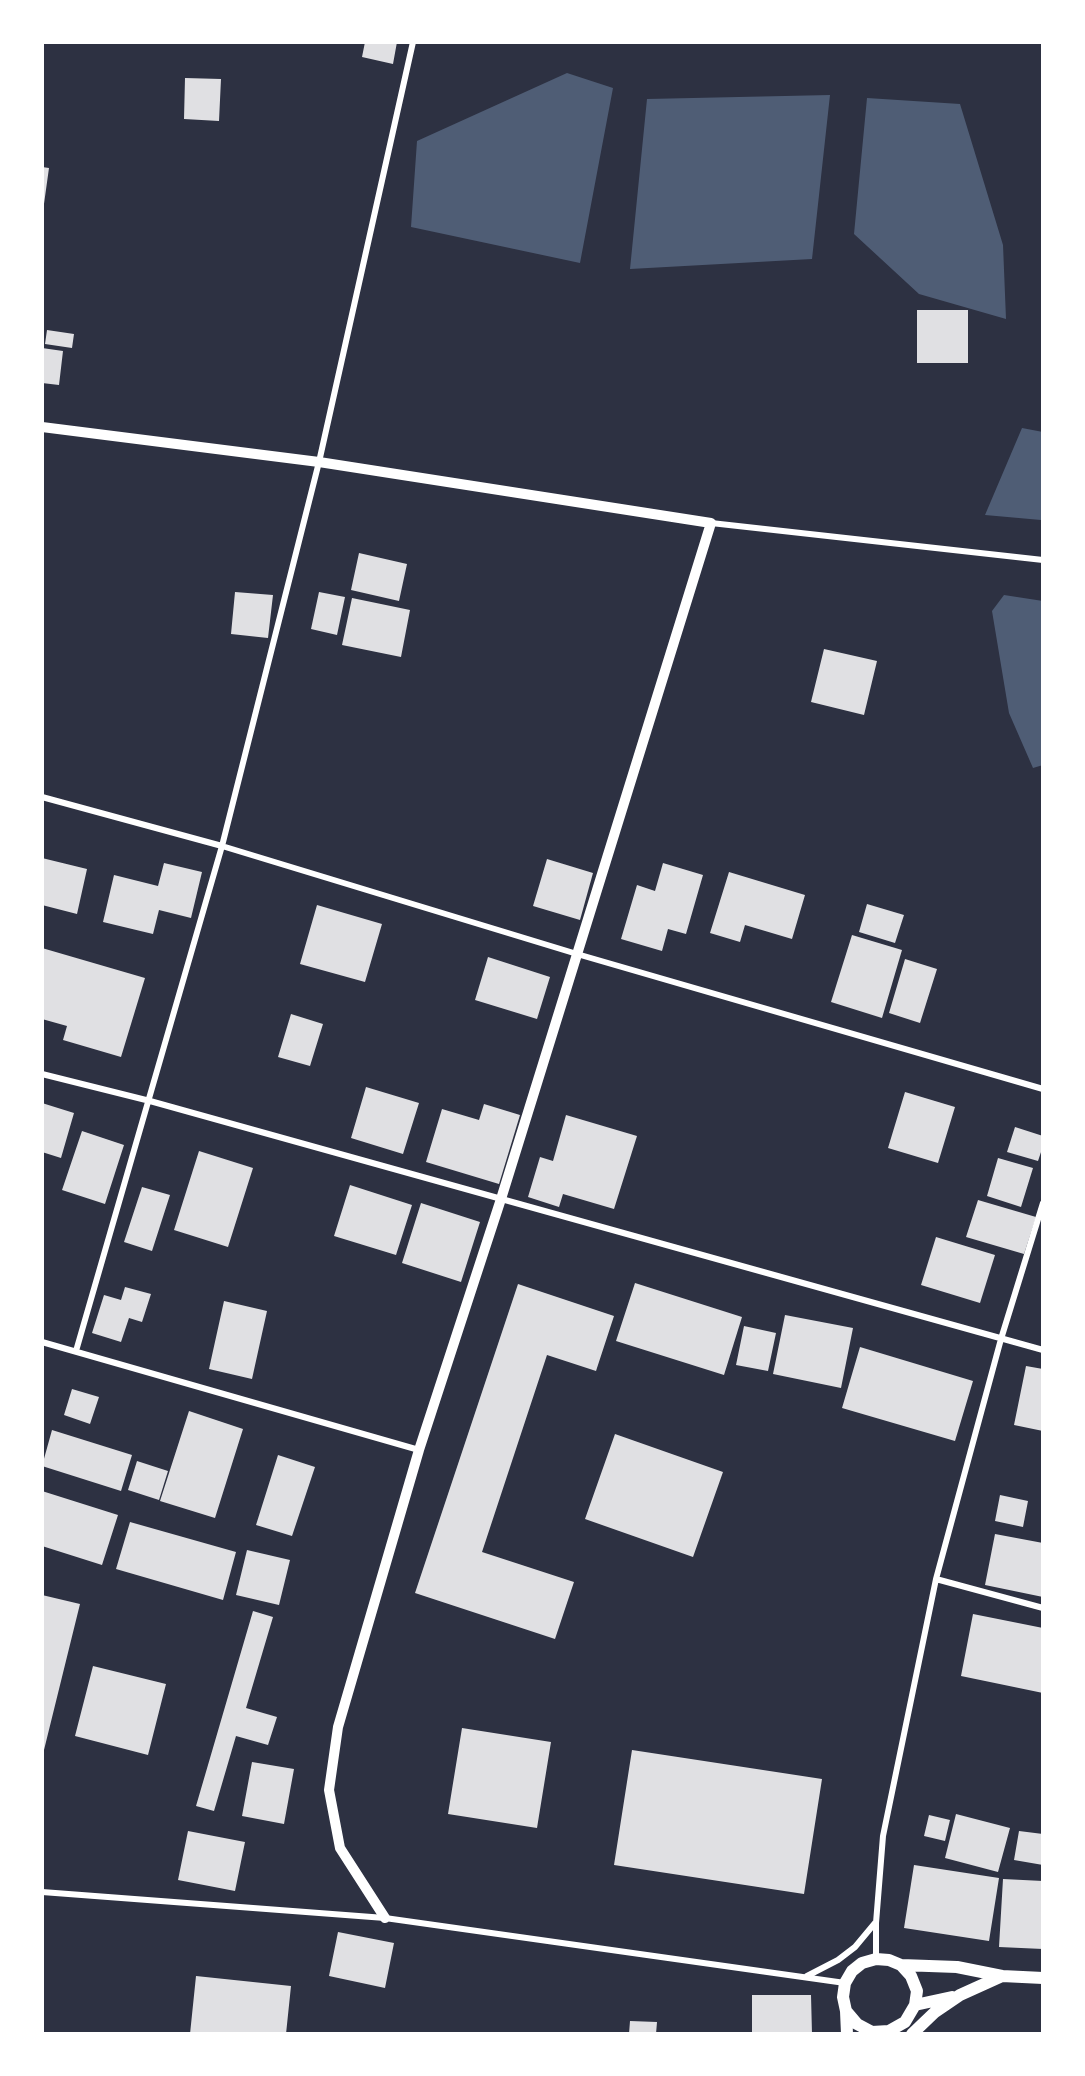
<!DOCTYPE html>
<style>
body{margin:0}
#map{position:relative;width:1085px;height:2076px;overflow:hidden;background:#2d3142;font-family:"PT Sans Narrow",sans-serif}
canvas{display:block}
.frame{position:absolute;inset:0;border:44px solid #fff;pointer-events:none}
</style>
<div id="map">
<canvas width="1085" height="2076"></canvas>
<div class="frame"></div>
</div>
<script>
const c = document.querySelector('canvas').getContext('2d');
c.lineJoin = 'round';
function paint(path, color) { c.fillStyle = color; c.fill(path, 'evenodd'); }
const poly = rows => new Path2D(rows.map(r => 'M' + r).join(''));
function stroke(path, color, width, dash) { c.strokeStyle = color; c.lineWidth = width; c.lineCap = dash ? 'butt' : 'round'; c.setLineDash(dash || []); c.stroke(path); }
const water = poly([
 [567,73,613,88,580,263,411,227,417,141],
 [830,95,812,259,630,269,647,99],
 [867,98,960,104,1003,245,1006,319,919,294,854,234],
 [1022,428,1043,432,1043,514,1041,520,985,515],
 [1004,595,1043,601,1043,765,1033,768,1009,713,992,611]
]);
const building = poly([
 [365,42,397,42,393,64,362,57],
 [185,78,221,79,219,121,184,119],
 [42,167,49,168,43,211,42,211],
 [917,310,968,310,968,363,917,363],
 [47,330,74,334,72,348,45,344],
 [42,348,63,351,59,385,42,383],
 [359,553,407,564,399,601,351,590],
 [235,592,273,595,268,638,231,634],
 [319,592,345,597,337,635,311,629],
 [352,598,410,610,401,657,342,645],
 [824,649,877,661,864,715,811,702],
 [42,858,87,869,77,914,42,905],
 [547,859,593,873,580,920,533,906],
 [164,863,202,872,191,918,159,910,153,934,103,922,114,875,158,886],
 [663,863,703,875,686,934,668,929,662,951,621,939,637,885,655,891],
 [729,872,805,895,792,939,745,925,740,942,710,933],
 [867,904,904,915,895,943,859,932],
 [317,905,382,924,365,982,300,964],
 [852,935,902,950,882,1018,831,1002],
 [42,948,145,978,121,1057,63,1040,67,1026,42,1019],
 [488,957,550,977,537,1019,475,1000],
 [905,959,937,969,920,1023,889,1013],
 [291,1014,323,1024,310,1066,278,1057],
 [366,1087,419,1103,403,1154,351,1138],
 [905,1092,955,1107,938,1163,888,1148],
 [42,1103,74,1113,61,1158,42,1152],
 [484,1104,520,1115,499,1184,426,1162,442,1109,479,1120],
 [566,1115,637,1136,614,1209,563,1194,559,1207,528,1197,540,1157,553,1161],
 [1015,1127,1043,1136,1043,1146,1038,1161,1007,1152],
 [82,1131,124,1145,105,1204,62,1190],
 [199,1151,253,1168,228,1247,174,1230],
 [998,1158,1033,1168,1021,1207,987,1196],
 [350,1185,412,1205,396,1255,334,1236],
 [142,1187,170,1195,152,1251,124,1242],
 [978,1200,1036,1217,1024,1254,966,1237],
 [421,1203,480,1222,461,1282,402,1263],
 [936,1237,995,1255,980,1303,921,1285],
 [635,1283,742,1317,724,1375,616,1341],
 [518,1284,614,1316,596,1371,547,1355,482,1552,574,1582,555,1639,415,1593],
 [125,1287,151,1294,142,1322,129,1318,121,1342,92,1333,104,1295,121,1300],
 [224,1301,267,1311,252,1379,209,1369],
 [785,1315,853,1328,841,1388,773,1374],
 [744,1326,776,1333,768,1371,736,1365],
 [860,1347,973,1381,955,1441,842,1408],
 [1026,1366,1043,1369,1043,1431,1014,1425],
 [72,1389,99,1397,90,1424,64,1415],
 [189,1411,243,1429,215,1518,160,1501],
 [52,1430,132,1455,121,1491,42,1466],
 [615,1434,723,1472,693,1557,585,1519],
 [278,1455,315,1467,292,1536,256,1525],
 [137,1461,168,1471,159,1500,128,1490],
 [42,1491,118,1515,102,1565,42,1546],
 [1000,1495,1028,1501,1023,1527,995,1521],
 [130,1522,236,1552,223,1600,116,1569],
 [995,1534,1043,1543,1043,1597,985,1585],
 [247,1550,290,1560,279,1605,236,1595],
 [42,1595,80,1604,43,1754,42,1754],
 [253,1611,273,1617,246,1708,277,1717,268,1745,236,1736,214,1811,196,1806],
 [973,1614,1043,1628,1043,1693,961,1676],
 [93,1666,166,1684,148,1755,75,1736],
 [462,1728,551,1742,537,1828,448,1814],
 [632,1750,822,1779,804,1894,614,1865],
 [252,1762,294,1769,284,1824,242,1816],
 [956,1814,1010,1828,998,1872,945,1858],
 [929,1815,950,1820,945,1841,924,1836],
 [188,1831,245,1842,235,1891,178,1880],
 [1019,1831,1043,1834,1043,1865,1014,1860],
 [914,1865,999,1878,989,1941,904,1928],
 [1003,1879,1043,1881,1043,1949,999,1947],
 [338,1932,394,1943,385,1988,329,1976],
 [196,1976,291,1986,286,2034,190,2034],
 [752,1995,811,1995,812,2034,752,2034],
 [630,2021,657,2022,656,2034,629,2034]
]);
const minor = poly([
 [711,523,1043,560],
 [42,797,222,846,577,954,1043,1089],
 [42,1074,150,1101,1043,1350],
 [42,1342,419,1450],
 [76,1351,222,846,319,462,413,42],
 [936,1579,1043,1608],
 [42,1892,385,1918,845,1983],
 [876,1959,876,1923,883,1836,936,1579,1001,1339,1043,1203],
 [807,1976,838,1960,855,1947,875,1923]
]);
const tertiary = poly([
 [42,427,319,462,711,523,501,1199,419,1450,338,1727,329,1790,340,1848,385,1918]
]);
const secondary = poly([
 [915,2005,952,1997],
 [846,2011,857,2024,872,2032,889,2031,905,2022,915,2005,917,1991,911,1976,901,1965],
 [847,2034,846,2011,843,1997,845,1983,852,1971,862,1963,876,1959,889,1960,901,1965,957,1967,1002,1976],
 [912,2034,935,2012,960,1995,1002,1976,1043,1978]
]);
paint(water, '#4f5d75');
paint(building, '#e0e0e3');
stroke(minor, '#fff', 6);
stroke(tertiary, '#fff', 10);
stroke(secondary, '#fff', 12);
</script>
